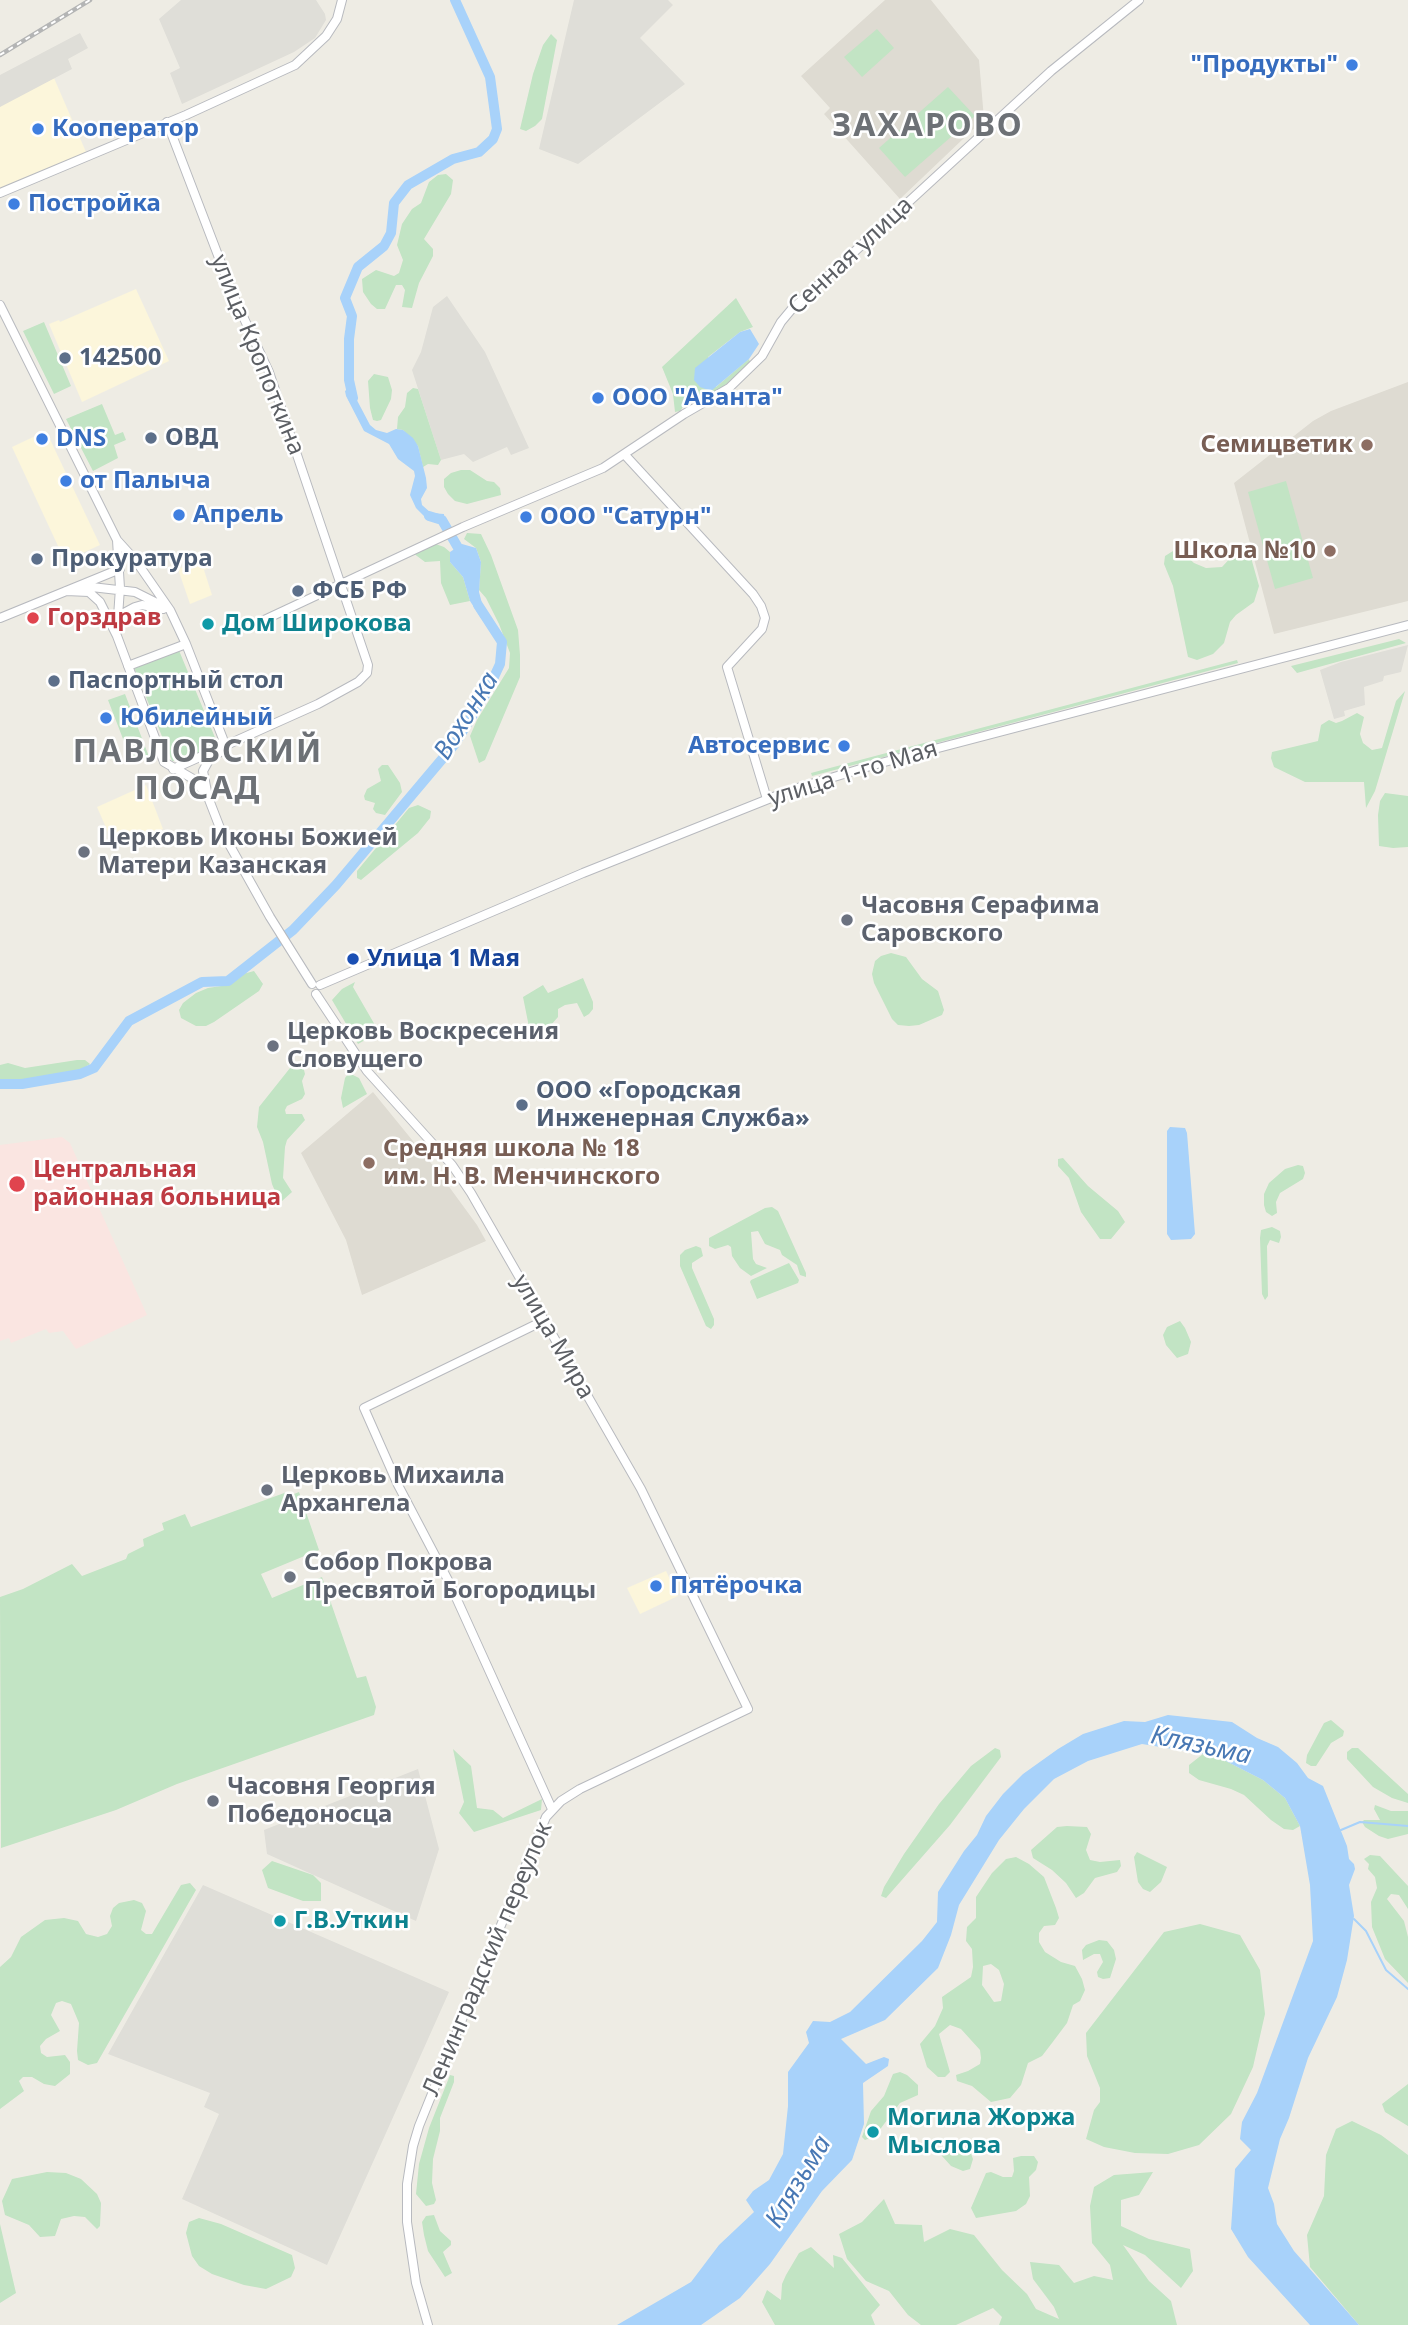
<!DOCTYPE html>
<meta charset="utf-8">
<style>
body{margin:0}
canvas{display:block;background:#eeece4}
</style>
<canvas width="1408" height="2325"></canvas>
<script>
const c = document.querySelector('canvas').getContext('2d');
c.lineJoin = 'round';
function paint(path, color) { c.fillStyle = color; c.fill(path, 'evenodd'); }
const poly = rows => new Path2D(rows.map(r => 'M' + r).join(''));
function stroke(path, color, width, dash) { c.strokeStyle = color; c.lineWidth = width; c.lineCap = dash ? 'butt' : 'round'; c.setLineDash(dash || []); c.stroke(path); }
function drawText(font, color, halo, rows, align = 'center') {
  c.font = font + ' "Noto Sans",sans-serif'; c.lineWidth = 5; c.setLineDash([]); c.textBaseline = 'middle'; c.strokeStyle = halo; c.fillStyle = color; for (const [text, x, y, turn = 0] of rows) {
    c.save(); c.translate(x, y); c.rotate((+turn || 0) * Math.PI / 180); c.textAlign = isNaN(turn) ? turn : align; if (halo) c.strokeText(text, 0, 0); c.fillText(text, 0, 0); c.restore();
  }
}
const commercial = poly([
 [54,78,86,152,0,190,0,106],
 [136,289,169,361,82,402,49,324,59,320,60,322],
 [46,431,100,545,65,561,12,447],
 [210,556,214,566,204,570,212,595,190,604,178,569],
 [146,785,163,829,115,848,97,807],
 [666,1571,678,1596,640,1614,627,1588]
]);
const industrial = poly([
 [181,0,316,0,325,14,326,20,315,38,294,52,182,104,170,73,180,68,159,19],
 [574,0,668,0,673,5,640,38,685,84,578,164,539,149],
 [80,33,88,48,68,59,72,69,0,107,0,75],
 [447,296,485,352,529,448,511,455,507,447,473,462,464,454,441,460,412,370,421,352,433,307],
 [1408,645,1401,672,1384,676,1383,681,1364,687,1365,705,1344,711,1345,716,1334,719,1320,670,1341,662],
 [418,1769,439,1849,416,1921,267,1854,264,1830],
 [203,1885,449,1992,327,2265,182,2199,219,2114,204,2107,210,2093,108,2054]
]);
const education = poly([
 [885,0,931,0,979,60,984,119,900,199,824,114,830,108,801,76],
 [1408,382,1408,601,1274,634,1234,483,1313,421,1331,411],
 [373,1092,439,1173,477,1225,486,1241,362,1295,346,1240,301,1153]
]);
const medical = poly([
 [62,1137,70,1143,147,1315,76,1349,63,1331,49,1333,46,1329,11,1343,9,1338,0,1341,0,1145]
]);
const green = poly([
 [877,29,894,48,862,77,844,57],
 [551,34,557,40,542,119,535,126,526,131,520,129,533,74,543,45],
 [948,87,975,116,905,177,879,148],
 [446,174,453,180,451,194,424,239,433,249,433,256,419,283,412,308,402,307,405,290,402,285,396,285,385,309,377,309,371,304,363,292,362,279,376,270,394,276,399,273,403,260,397,245,402,224,412,209,421,203,429,182,438,175],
 [736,298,753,327,740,332,708,357,716,387,744,363,749,359,750,362,722,388,693,403,689,404,688,400,680,411,675,412,673,394,662,367],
 [44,322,71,386,54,394,23,331],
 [374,374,388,377,392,390,391,399,381,420,377,421,373,420,370,408,368,381],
 [413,388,418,389,441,460,438,465,428,464,423,467,418,446,403,430,397,429,398,417,405,407,407,393],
 [102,404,115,435,123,432,126,440,114,445,118,458,93,471,66,419],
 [461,470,470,470,487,481,494,482,500,488,501,495,467,504,455,501,448,494,444,487,444,479,451,473],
 [1286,481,1313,578,1275,589,1248,492],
 [467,533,481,534,491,555,518,630,520,655,520,677,485,760,479,763,470,736,477,720,509,668,510,653,499,624,486,598,479,590,481,562,476,548,464,539],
 [433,543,444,547,450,552,450,562,463,577,470,601,450,605,441,583,440,561,425,562,413,553],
 [1173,551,1183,553,1194,563,1206,568,1222,567,1234,554,1241,552,1250,554,1259,586,1254,602,1236,615,1230,622,1224,643,1213,654,1197,660,1188,657,1173,586,1164,564,1165,556],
 [1399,639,1406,643,1297,673,1291,666],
 [178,648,216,740,211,748,181,760,172,761,133,665],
 [1237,660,1238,663,812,776,811,773],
 [1405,691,1375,791,1366,808,1364,782,1305,782,1274,767,1271,758,1272,752,1318,741,1321,725,1329,720,1336,723,1342,721,1357,713,1364,717,1360,734,1363,743,1372,750,1382,748,1396,701],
 [125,694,151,762,130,757,108,700],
 [382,765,388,765,400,783,402,792,385,815,376,813,373,809,375,803,365,800,364,796,367,789,381,781,378,769],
 [1385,793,1408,796,1408,847,1393,848,1379,846,1378,815,1380,801],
 [418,805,431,811,430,818,418,833,361,880,357,878,357,871,409,808],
 [891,953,906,957,922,979,938,991,944,1010,942,1015,919,1025,909,1026,898,1025,892,1019,874,983,872,974,875,961,881,956],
 [254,971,263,984,259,991,214,1022,206,1026,196,1026,181,1018,179,1010,183,1003,196,993,208,988,228,985,243,974],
 [583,978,593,1002,593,1009,589,1014,584,1017,577,1003,565,1005,558,1009,558,1017,551,1025,539,1034,530,1032,523,997,543,985,548,993],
 [355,982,353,987,379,1032,358,1044,332,1000,342,989],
 [77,1060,85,1060,90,1064,79,1071,29,1079,0,1081,0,1065,8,1063,25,1068],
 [294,1063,303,1066,305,1074,302,1081,305,1094,302,1099,287,1106,285,1110,286,1114,302,1114,305,1120,287,1140,285,1147,283,1178,292,1192,282,1201,277,1196,272,1184,263,1142,257,1127,259,1107],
 [349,1073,359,1078,367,1094,343,1108,341,1098,345,1078],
 [1063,1158,1088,1186,1118,1211,1125,1222,1111,1239,1100,1239,1081,1212,1069,1178,1058,1166,1058,1159],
 [1298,1165,1303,1166,1305,1173,1303,1179,1280,1193,1276,1202,1277,1213,1272,1216,1266,1212,1264,1205,1264,1194,1269,1183,1285,1169],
 [772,1207,778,1211,806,1273,806,1277,800,1275,797,1265,782,1255,780,1250,765,1244,758,1231,751,1232,753,1259,756,1264,767,1268,751,1276,740,1268,732,1256,731,1247,728,1245,715,1249,709,1246,709,1238,765,1208],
 [1272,1227,1280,1231,1281,1237,1279,1243,1270,1240,1267,1246,1268,1296,1265,1300,1262,1294,1260,1238,1261,1230],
 [696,1246,701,1248,703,1256,692,1263,692,1268,714,1319,714,1325,711,1329,706,1326,680,1266,680,1255,685,1250],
 [789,1263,799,1280,798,1283,757,1299,750,1282,751,1280],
 [1180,1321,1185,1328,1191,1342,1188,1354,1177,1358,1166,1345,1163,1335,1167,1327],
 [287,1492,289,1496,299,1492,319,1550,261,1574,272,1598,322,1577,357,1678,366,1676,376,1707,374,1715,177,1784,116,1810,1,1848,0,1597,23,1589,72,1564,82,1576,126,1559,128,1554,144,1546,143,1539,164,1530,162,1523,185,1514,191,1527],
 [1331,1720,1344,1731,1343,1736,1331,1743,1316,1766,1311,1766,1306,1763,1307,1755,1324,1723],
 [995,1748,1000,1750,1001,1757,950,1825,886,1898,881,1896,884,1887,904,1854,939,1804,971,1766],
 [1352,1748,1358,1748,1408,1794,1408,1803,1392,1798,1373,1787,1347,1759,1347,1752],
 [453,1749,471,1766,477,1808,493,1810,503,1818,542,1799,541,1810,474,1832,459,1813,464,1802],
 [1203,1754,1216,1756,1263,1780,1285,1798,1300,1826,1293,1830,1284,1829,1271,1820,1244,1795,1231,1789,1199,1780,1189,1773,1189,1765],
 [1375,1805,1391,1811,1408,1811,1408,1834,1388,1839,1379,1836,1365,1827,1362,1822,1364,1820,1380,1820,1374,1809],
 [1067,1826,1087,1827,1091,1834,1086,1850,1090,1860,1100,1862,1120,1860,1121,1866,1117,1872,1095,1878,1084,1893,1076,1898,1066,1883,1052,1870,1033,1858,1031,1850,1057,1827],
 [1137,1852,1167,1867,1161,1882,1150,1892,1143,1889,1138,1882,1134,1857],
 [1370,1855,1380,1856,1408,1886,1408,1909,1399,1895,1391,1894,1387,1899,1404,1921,1408,1937,1408,1983,1385,1959,1372,1927,1371,1902,1377,1888,1375,1877,1368,1869,1369,1864,1364,1859],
 [1016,1857,1029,1864,1044,1877,1056,1908,1059,1918,1055,1925,1044,1926,1039,1933,1039,1942,1045,1952,1061,1962,1075,1966,1082,1979,1085,1990,1080,2001,1073,2005,1067,2023,1052,2043,1042,2056,1028,2063,1021,2085,1010,2098,991,2102,972,2086,957,2081,956,2075,968,2071,980,2064,981,2058,980,2050,961,2029,950,2025,939,2034,950,2072,945,2077,938,2077,927,2067,920,2044,935,2026,943,2008,942,1997,971,1977,973,1967,972,1949,966,1941,967,1927,976,1918,976,1897,992,1873,1006,1859],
 [991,1964,999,1970,1004,1984,1001,2001,994,2002,982,1985,983,1966],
 [272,1861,313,1875,321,1883,321,1901,303,1901,268,1888,262,1870],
 [190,1883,196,1890,97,2063,88,2065,78,2060,77,2051,79,2023,71,2004,62,2001,56,2003,51,2015,60,2031,46,2039,40,2046,41,2053,47,2057,65,2055,70,2062,70,2074,55,2086,44,2084,32,2077,23,2077,19,2081,24,2091,0,2109,0,1967,11,1957,21,1937,45,1920,64,1918,78,1921,86,1934,98,1937,107,1934,112,1926,110,1916,113,1908,119,1903,134,1900,142,1903,146,1911,141,1930,146,1934,152,1934,181,1885],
 [1200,1924,1240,1935,1260,1970,1265,2014,1253,2067,1231,2114,1199,2145,1168,2154,1135,2153,1104,2147,1086,2139,1094,2110,1100,2102,1100,2088,1087,2056,1086,2033,1164,1932],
 [1099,1940,1107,1941,1114,1950,1116,1959,1110,1978,1103,1979,1098,1977,1097,1972,1103,1962,1100,1954,1094,1954,1083,1960,1082,1950,1086,1945],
 [900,2072,907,2075,918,2085,918,2095,900,2103,875,2136,865,2140,862,2137,871,2111,884,2096,893,2074],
 [450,2075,454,2076,454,2082,440,2118,440,2131,433,2159,432,2183,436,2200,434,2204,426,2206,416,2194,419,2164,429,2128],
 [1408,2084,1408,2126,1385,2112,1382,2104],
 [1352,2121,1381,2135,1408,2155,1408,2325,1359,2325,1310,2267,1307,2235,1324,2196,1326,2155,1336,2129],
 [960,2143,969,2148,973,2159,970,2169,963,2171,951,2166,942,2156,943,2149,949,2144],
 [1021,2156,1034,2156,1038,2162,1036,2170,1029,2177,1030,2196,1026,2204,1016,2211,976,2218,971,2208,986,2173,991,2172,1003,2177,1012,2177,1014,2171,1013,2158],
 [47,2172,66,2173,81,2179,97,2194,101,2203,100,2226,97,2229,85,2217,74,2216,61,2219,55,2236,40,2237,29,2225,5,2215,2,2201,12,2179],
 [1153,2172,1139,2195,1121,2200,1121,2226,1149,2239,1190,2249,1193,2271,1181,2288,1145,2255,1123,2245,1149,2281,1171,2301,1177,2325,999,2325,1002,2317,993,2308,956,2325,921,2325,908,2315,889,2291,866,2281,847,2259,839,2234,862,2222,884,2199,895,2224,922,2225,924,2242,950,2229,974,2235,1002,2270,1027,2294,1036,2309,1059,2319,1054,2307,1033,2279,1030,2262,1059,2265,1074,2283,1094,2276,1113,2280,1110,2265,1092,2243,1090,2206,1094,2187,1114,2175],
 [434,2215,440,2231,451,2241,451,2245,443,2252,452,2273,445,2277,428,2251,424,2235,422,2222,426,2216],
 [199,2218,221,2224,292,2255,295,2268,291,2277,266,2289,244,2285,212,2274,199,2266,192,2256,186,2233,189,2222],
 [0,2224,16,2293,0,2303],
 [811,2247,834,2268,833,2255,842,2258,880,2305,871,2315,875,2325,775,2325,762,2302,767,2290,781,2300,782,2284,786,2275,799,2253]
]);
const water = poly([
 [750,329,759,344,749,359,711,391,700,387,694,380,695,368,740,332],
 [350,387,370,425,376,430,387,433,396,429,403,430,413,438,418,446,426,478,427,488,421,499,422,505,431,513,444,514,444,516,440,519,427,519,416,508,410,495,415,476,414,471,398,459,389,444,364,431,346,396,345,391],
 [462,544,476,548,481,562,479,592,486,618,481,618,470,601,463,577,450,562,450,552],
 [1170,1127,1185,1128,1187,1133,1195,1234,1191,1239,1171,1240,1167,1234,1167,1131],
 [1168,1715,1232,1722,1257,1738,1278,1747,1297,1763,1308,1778,1323,1786,1347,1846,1349,1859,1354,1864,1355,1869,1349,1885,1354,1916,1347,1960,1337,1997,1308,2058,1289,2118,1280,2139,1268,2188,1274,2204,1277,2224,1294,2251,1359,2325,1310,2325,1248,2257,1231,2229,1235,2169,1251,2150,1240,2139,1242,2122,1257,2093,1313,1941,1310,1885,1300,1826,1285,1798,1263,1780,1216,1756,1142,1744,1088,1761,1054,1779,1024,1809,999,1840,959,1905,951,1935,938,1968,885,2020,841,2039,866,2064,884,2057,889,2059,888,2066,863,2083,864,2124,852,2160,822,2191,770,2264,740,2298,701,2325,617,2325,691,2282,719,2245,754,2212,746,2200,753,2191,769,2180,783,2154,788,2106,788,2072,809,2043,806,2032,813,2021,830,2022,850,2012,922,1941,937,1922,938,1892,964,1851,977,1835,986,1816,1003,1794,1023,1774,1058,1749,1083,1734,1124,1721,1145,1722]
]);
const stream = poly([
 [1341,1830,1360,1822,1408,1826],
 [1354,1919,1366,1931,1386,1970,1408,1989]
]);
const river = poly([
 [353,398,349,380,349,339,352,316,345,298,358,267,384,246,391,233,394,203,408,185,453,159,479,152,493,139,497,129,490,77,455,0],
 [429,516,442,520,464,558],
 [0,1084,22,1084,80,1074,94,1068,129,1021,202,982,228,981,293,930,336,885,454,745,488,690,500,664,502,642,478,605]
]);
const secondary = poly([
 [167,122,234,297,269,372,368,665,367,673,358,682,318,704,173,769],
 [0,193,186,115,295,65,326,36,337,19,342,0],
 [0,305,117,540,136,561,170,610,186,644,223,739,222,748],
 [625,455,753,594,761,606,765,618,762,629,727,667,767,799],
 [83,586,135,592,167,608],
 [66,591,89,592,100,602,117,636,164,762,195,780,204,792],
 [0,618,120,569],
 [118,619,122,614,135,607,142,605,163,609],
 [249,627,463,527,603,468,684,414,729,388,762,356,781,322,791,310,1051,71,1139,0],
 [117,631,120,588,117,540],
 [128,666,186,644],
 [219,753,209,760,203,771,208,797,220,828,270,917,312,984],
 [320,985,583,873,791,790,877,764,1408,625],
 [316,994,367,1071,452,1165,471,1193,641,1489,748,1709,580,1789,561,1801,546,1817,469,2002,419,2126,413,2146,407,2184,407,2222,416,2283,428,2325],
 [543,1321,364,1408,398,1485,449,1582,552,1809]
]);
const rail = poly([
 [0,55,90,0]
]);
const markers = [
 [1352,65,7,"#3f7fe0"],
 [38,129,7,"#3f7fe0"],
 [14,204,7,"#3f7fe0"],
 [65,358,7,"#5c6f8a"],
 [598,398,7,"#3f7fe0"],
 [151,438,7,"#5c6f8a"],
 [42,439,7,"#3f7fe0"],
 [1367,445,7,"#8d6e63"],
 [66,481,7,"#3f7fe0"],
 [179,515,7,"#3f7fe0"],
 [526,517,7,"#3f7fe0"],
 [1330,551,7,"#8d6e63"],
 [37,559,7,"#5c6f8a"],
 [298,591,7,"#5c6f8a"],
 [33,618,7,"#e0444e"],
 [208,624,7,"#0f9aa8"],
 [54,681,7,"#5c6f8a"],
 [106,718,7,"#3f7fe0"],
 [844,746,7,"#3f7fe0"],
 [84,852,7,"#6b7280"],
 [847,920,7,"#6b7280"],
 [353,959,7,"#1a4fb4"],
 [273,1046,7,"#6b7280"],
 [522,1105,7,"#5c6f8a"],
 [369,1163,7,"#8d6e63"],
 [17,1184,9,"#e0444e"],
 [267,1490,7,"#6b7280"],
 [290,1577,7,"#6b7280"],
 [656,1586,7,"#3f7fe0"],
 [213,1801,7,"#6b7280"],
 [280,1921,7,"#0f9aa8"],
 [873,2132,7,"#0f9aa8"]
];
const shopNames = [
 ["\"Продукты\"",1338,65,"right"],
 ["Кооператор",52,129],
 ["Постройка",28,204],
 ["ООО \"Аванта\"",612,398],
 ["DNS",56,439],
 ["от Палыча",80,481],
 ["Апрель",193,515],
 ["ООО \"Сатурн\"",540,517],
 ["Юбилейный",120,718],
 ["Автосервис",830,746,"right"],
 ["Пятёрочка",670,1586]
];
const streetNames = [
 ["Сенная улица",851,256,-43],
 ["улица Кропоткина",257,355,68],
 ["улица 1-го Мая",853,774,-17],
 ["улица Мира",553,1337,60],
 ["Ленинградский переулок",488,1959,-67]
];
const serviceNames = [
 ["142500",79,358],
 ["ОВД",165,438],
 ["Прокуратура",51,559],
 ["ФСБ РФ",312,591],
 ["Паспортный стол",68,681],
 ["ООО «Городская",536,1091],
 ["Инженерная Служба»",536,1119]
];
const educationNames = [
 ["Семицветик",1353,445],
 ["Школа №10",1316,551],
 ["Средняя школа № 18",383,1149,"left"],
 ["им. Н. В. Менчинского",383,1177,"left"]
];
const healthNames = [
 ["Горздрав",47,618],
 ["Центральная",33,1170],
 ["районная больница",33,1198]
];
const cultureNames = [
 ["Дом Широкова",222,624],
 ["Г.В.Уткин",294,1921],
 ["Могила Жоржа",887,2118],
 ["Мыслова",887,2146]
];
const worshipNames = [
 ["Церковь Иконы Божией",98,838],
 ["Матери Казанская",98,866],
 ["Часовня Серафима",861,906],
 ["Саровского",861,934],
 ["Церковь Воскресения",287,1032],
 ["Словущего",287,1060],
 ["Церковь Михаила",281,1476],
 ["Архангела",281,1504],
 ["Собор Покрова",304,1563],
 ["Пресвятой Богородицы",304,1591],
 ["Часовня Георгия",227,1787],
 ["Победоносца",227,1815]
];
const transitNames = [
 ["Улица 1 Мая",367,959]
];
const waterNames = [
 ["Вохонка",467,716,-58],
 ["Клязьма",1201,1746,12],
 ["Клязьма",799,2182,-59]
];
const districtNames = [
 ["ЗАХАРОВО",928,127],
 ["ПАВЛОВСКИЙ",198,753],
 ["ПОСАД",198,790]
];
paint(commercial, '#fcf6db');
paint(industrial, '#dfded8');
paint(education, '#dedbd2');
paint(medical, '#fae5e1');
paint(green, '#c2e4c4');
paint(water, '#a8d2fa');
stroke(stream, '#a8d2fa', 2);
stroke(river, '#a8d2fa', 10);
stroke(secondary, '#b8babf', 10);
stroke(secondary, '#fff', 8);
stroke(rail, '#b4b5b5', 4.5);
stroke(rail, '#fff', 2, [5]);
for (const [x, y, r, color] of markers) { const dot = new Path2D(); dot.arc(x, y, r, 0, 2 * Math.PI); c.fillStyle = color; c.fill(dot); stroke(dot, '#fff', 2.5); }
drawText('bold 24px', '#366cbe', '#fff', shopNames, 'left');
drawText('24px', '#5c5f64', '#fff', streetNames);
drawText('bold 24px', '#4e5e75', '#fff', serviceNames, 'left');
drawText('bold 24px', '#785e54', '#fff', educationNames, 'right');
drawText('bold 24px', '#be3a42', '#fff', healthNames, 'left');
drawText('bold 24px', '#0d838f', '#fff', cultureNames, 'left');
drawText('bold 24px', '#5b616d', '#fff', worshipNames, 'left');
drawText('bold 24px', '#164399', '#fff', transitNames, 'left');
drawText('italic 26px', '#4878b4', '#fff', waterNames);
c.letterSpacing = '2px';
drawText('bold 32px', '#6d7176', '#fff', districtNames);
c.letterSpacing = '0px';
</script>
